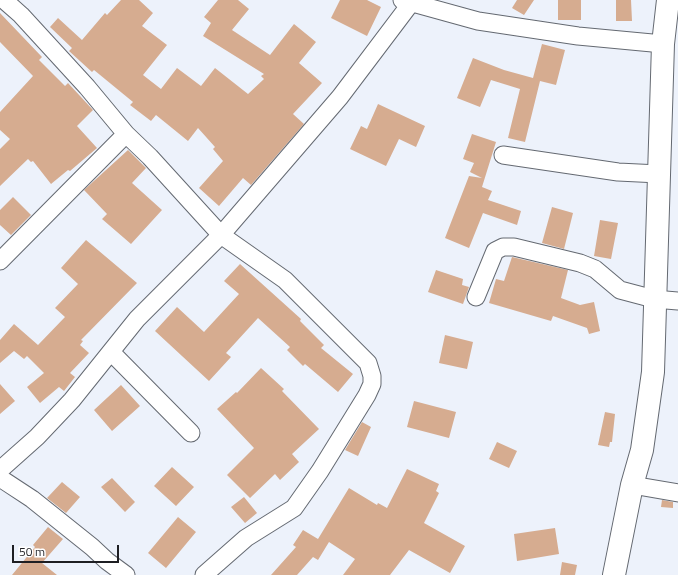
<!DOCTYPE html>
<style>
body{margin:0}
#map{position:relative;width:678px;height:575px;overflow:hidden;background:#edf2fb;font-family:"Titillium Web",sans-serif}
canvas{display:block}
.scale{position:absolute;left:12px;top:545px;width:107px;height:18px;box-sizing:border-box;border:2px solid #1e1f23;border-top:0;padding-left:5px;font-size:12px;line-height:14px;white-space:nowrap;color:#1e1f23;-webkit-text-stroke:3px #fff;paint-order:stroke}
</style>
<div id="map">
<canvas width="678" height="575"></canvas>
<div class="scale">50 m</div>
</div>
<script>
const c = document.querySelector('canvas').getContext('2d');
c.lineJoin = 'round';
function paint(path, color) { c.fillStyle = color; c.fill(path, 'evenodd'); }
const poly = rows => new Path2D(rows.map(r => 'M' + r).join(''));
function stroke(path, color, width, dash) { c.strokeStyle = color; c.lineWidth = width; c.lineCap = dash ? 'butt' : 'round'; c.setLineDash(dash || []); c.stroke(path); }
const building = poly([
 [121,0,139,0,153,13,142,26,167,45,143,75,161,89,177,68,201,86,215,68,248,94,264,79,261,76,264,74,203,36,211,23,204,17,218,0,238,0,249,9,232,30,270,55,294,24,316,42,299,63,322,83,293,114,304,124,251,185,243,178,219,206,199,188,223,161,213,149,215,147,198,128,188,141,156,115,151,121,130,105,133,102,94,70,92,72,69,51,72,48,50,27,58,18,82,40,105,13,107,15],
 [340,0,367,0,381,7,367,36,331,18],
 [517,0,534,0,524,15,512,8],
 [558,0,581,0,581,20,558,20],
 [616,0,631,0,632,21,616,21],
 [0,13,42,57,39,60,65,86,68,83,93,110,77,126,97,148,70,171,68,170,51,184,33,161,31,162,28,159,0,186,0,149,10,139,0,130,0,112,33,76,0,42],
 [542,44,565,50,556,85,540,81,525,142,508,138,520,89,491,80,480,107,457,98,473,58,504,70,533,78],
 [378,104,425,126,416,147,399,139,386,166,350,149,361,126,367,129],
 [472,134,496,142,482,187,492,191,488,200,521,211,517,225,483,213,469,248,445,238,469,176,482,178,470,172,474,163,463,159],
 [128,150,146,168,132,183,162,210,131,244,102,219,107,214,84,190],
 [13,197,31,215,11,235,0,225,0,210],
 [552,207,573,213,564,249,542,243],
 [600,220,618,223,611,259,594,256],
 [86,240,137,283,81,340,83,341,80,345,89,353,70,373,75,377,64,391,59,387,40,403,27,387,44,373,27,356,24,359,14,351,0,363,0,340,14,324,38,345,65,317,55,308,78,284,61,268],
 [512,257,568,270,561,298,580,305,594,302,600,331,589,334,587,328,553,316,551,321,489,303,496,279,504,281],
 [240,264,301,319,300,321,324,345,321,348,353,374,338,392,305,364,303,366,287,350,290,347,258,318,226,353,231,357,209,381,155,331,177,307,204,332,239,294,224,281],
 [436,270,463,279,462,285,469,287,463,304,428,292],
 [445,335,473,342,467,369,439,363],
 [261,368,284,389,282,391,319,429,292,454,299,462,280,480,275,474,250,498,227,475,254,448,217,409,236,392,237,393],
 [0,384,15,401,0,414],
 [121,385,140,406,112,431,94,410],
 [414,401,456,412,449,438,407,427],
 [605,412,615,414,612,442,610,442,609,447,598,445],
 [362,422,371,427,358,456,345,450],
 [497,442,517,451,509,468,489,459],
 [172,467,194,487,176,506,154,486],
 [407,469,439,484,436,491,439,493,424,523,465,546,450,573,409,550,390,575,343,575,355,559,329,542,318,560,313,557,297,575,271,575,296,547,293,545,303,530,318,539,349,488,377,505,378,503,387,508],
 [112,478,135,502,125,512,101,487],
 [62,482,80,497,66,513,47,498],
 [244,497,257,513,245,523,231,507],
 [662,500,673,502,673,508,661,507],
 [178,517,196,532,166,568,148,553],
 [48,527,63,539,42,563,57,575,12,575,35,547,33,545],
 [555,528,559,554,517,561,514,534],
 [562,562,577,565,575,575,560,575]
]);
const minor = poly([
 [4,0,21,15,87,87,126,134,150,157,221,235,285,280,368,363,372,376,372,384,367,395,320,471,294,508,246,538,204,575],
 [402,0,478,21,578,36,663,44],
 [503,155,618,172,659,174],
 [0,261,126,134],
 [476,297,495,251,503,247,514,247,580,263,595,269,620,290,654,299,678,301],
 [111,352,191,433],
 [0,470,37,437,72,400,137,319,221,235,340,97,411,3],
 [0,478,32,499,92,547,107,561,126,575],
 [632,485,678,493]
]);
const major = poly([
 [614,575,632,485,642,450,653,372,663,44,668,0]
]);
paint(building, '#d6ac90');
stroke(minor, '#646971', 19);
stroke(major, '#646971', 24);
stroke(minor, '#fff', 17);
stroke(major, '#fff', 22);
</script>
